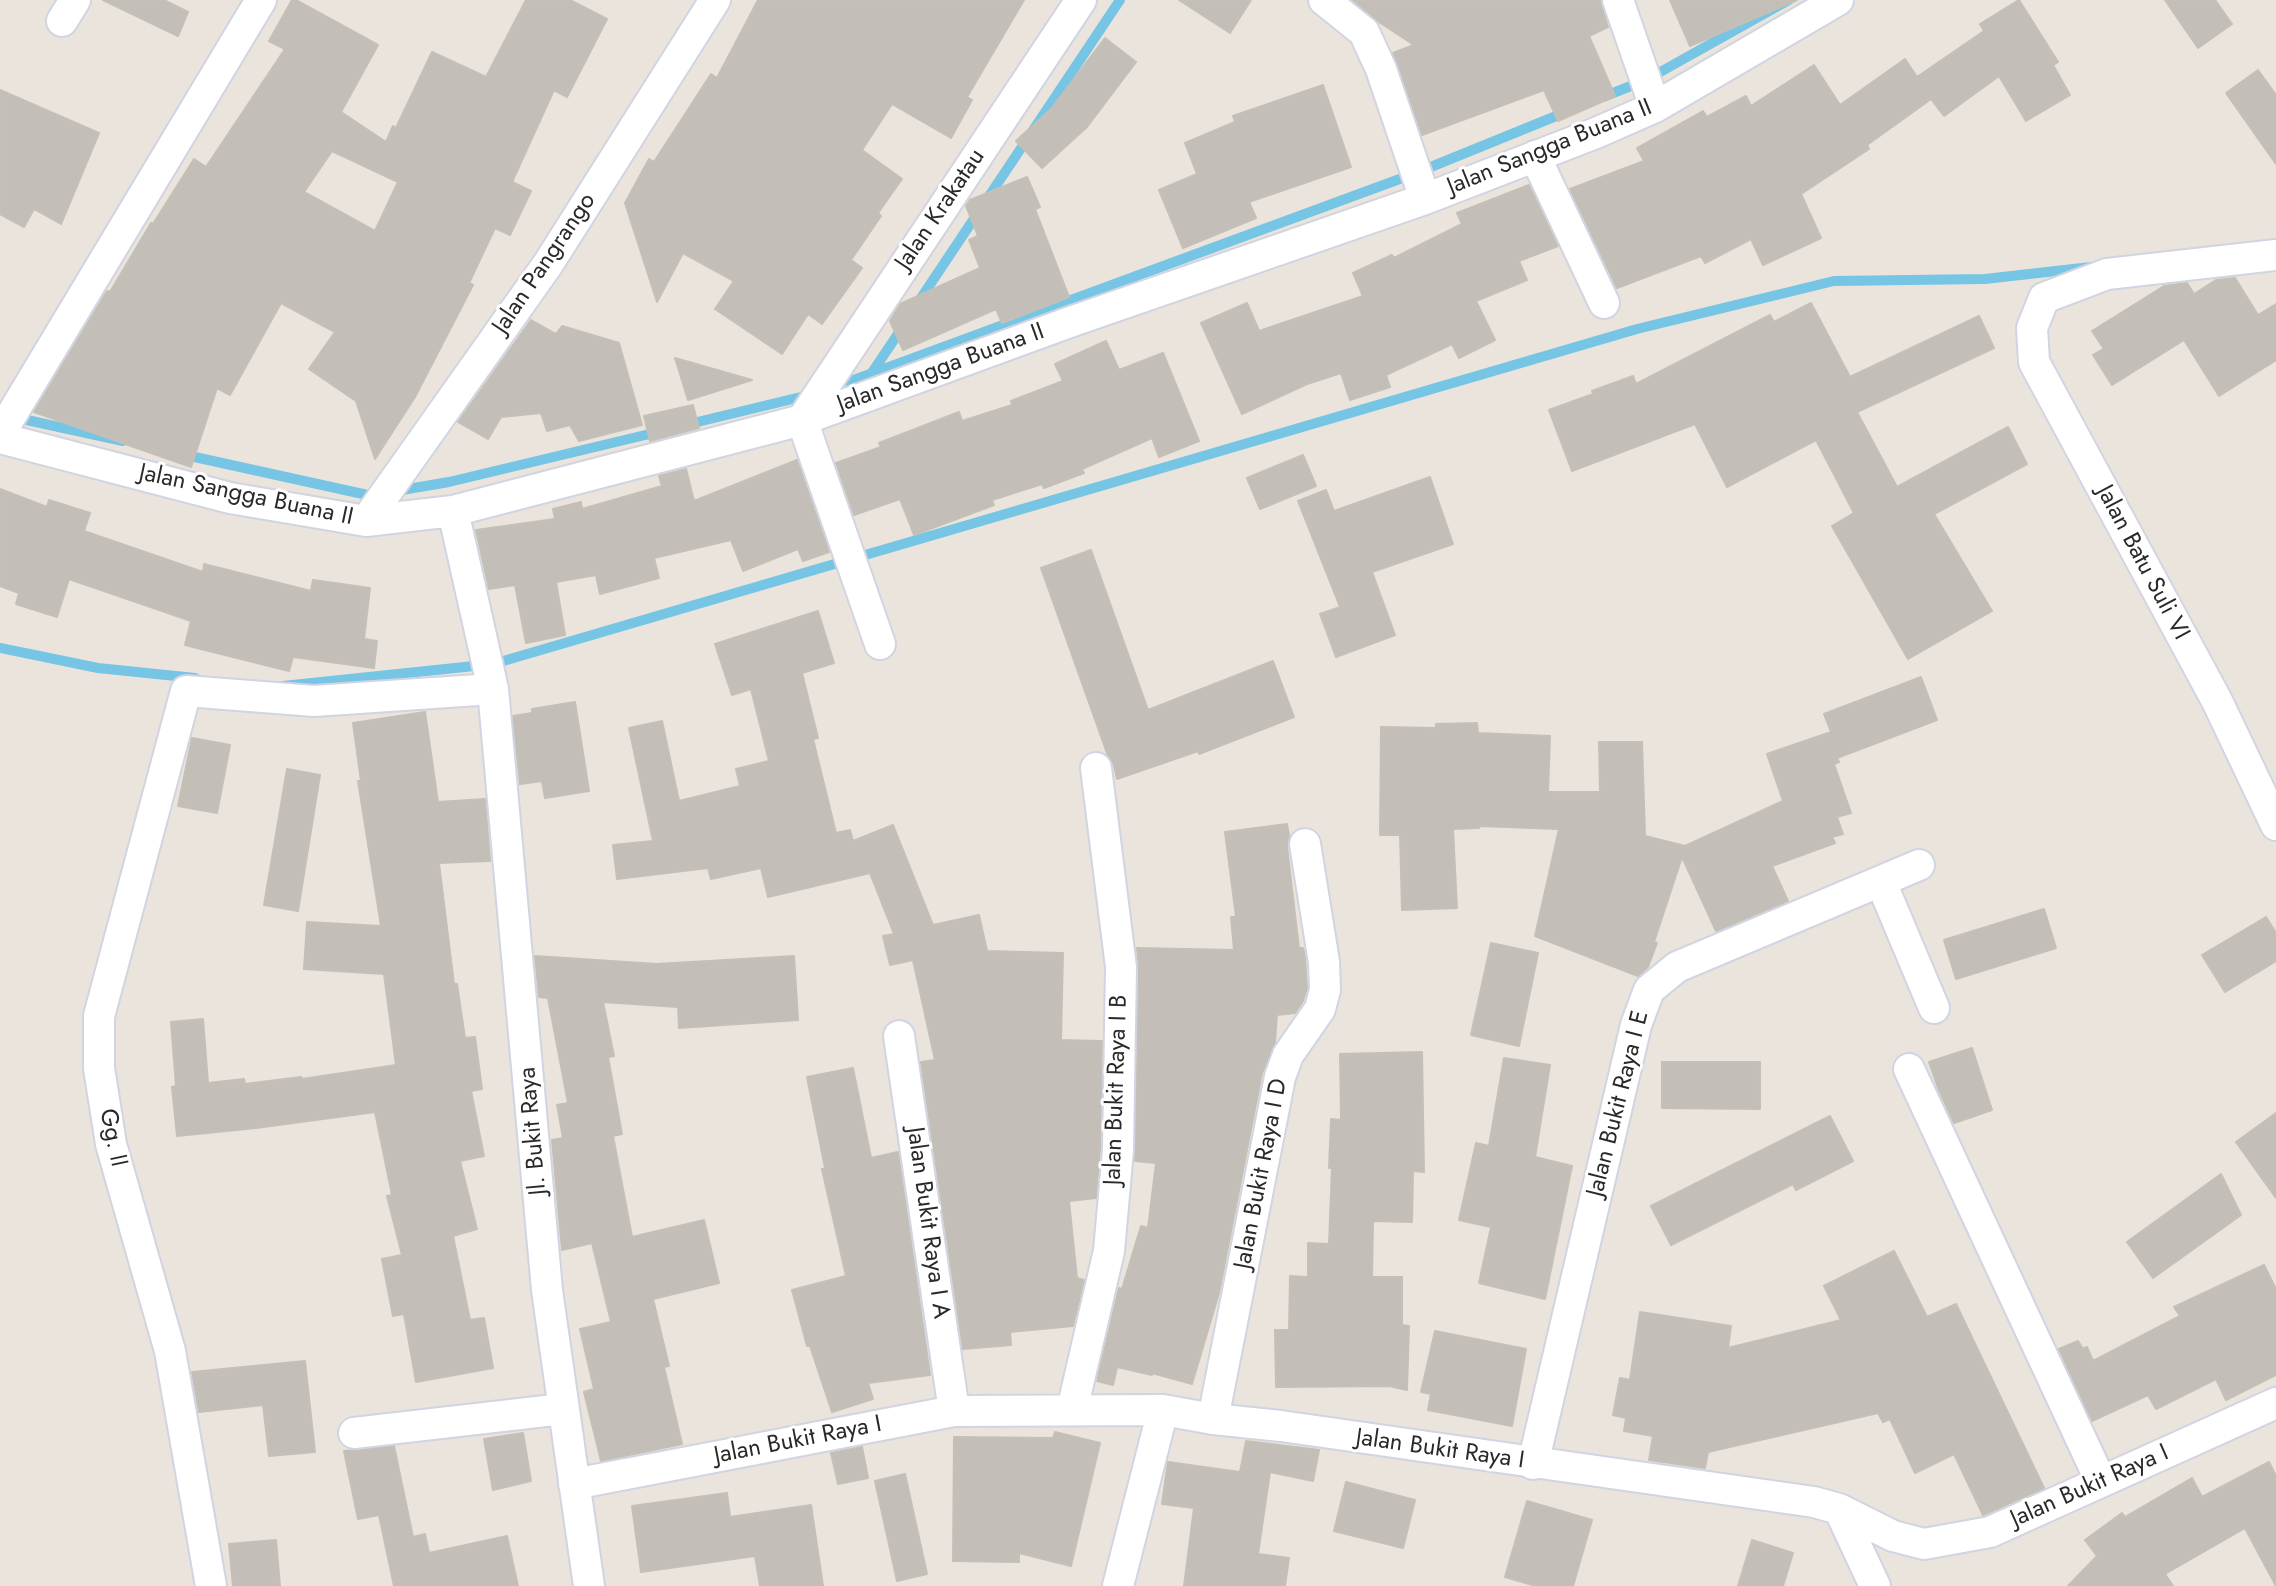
<!DOCTYPE html>
<style>
body{margin:0}
canvas{display:block;background:#eae4dc}
</style>
<canvas width="2276" height="1586"></canvas>
<script>
const c = document.querySelector('canvas').getContext('2d');
c.lineJoin = 'round';
const poly = rows => new Path2D(rows.map(r => 'M' + r).join(''));
function stroke(path, color, width, dash) { c.strokeStyle = color; c.lineWidth = width; c.lineCap = dash ? 'butt' : 'round'; c.setLineDash(dash || []); c.stroke(path); }
function paint(path, color) { c.fillStyle = color; c.fill(path, 'evenodd'); }
function drawText(font, color, halo, rows, align = 'center') {
  c.font = font + ' Jost,sans-serif'; c.lineWidth = 6; c.setLineDash([]); c.textBaseline = 'middle'; c.strokeStyle = halo; c.fillStyle = color; for (const [text, x, y, turn = 0] of rows) {
    c.save(); c.translate(x, y); c.rotate((+turn || 0) * Math.PI / 180); c.textAlign = isNaN(turn) ? turn : align; if (halo) c.strokeText(text, 0, 0); c.fillText(text, 0, 0); c.restore();
  }
}
const stream = poly([
 [1603,97,1646,80,1789,0],
 [919,301,1120,0],
 [871,374,904,325],
 [832,388,1416,173,1566,112],
 [13,417,123,441],
 [685,425,809,395],
 [181,454,372,496,377,495],
 [396,491,449,482,662,431],
 [0,648,98,668,195,678],
 [283,686,493,664,1637,329,1834,281,1985,279,2091,267]
]);
const building = poly([
 [103,0,164,0,188,12,178,36,103,0],
 [292,0,296,0,378,45,341,112,386,142,393,126,396,128,432,52,486,77,526,0,570,0,607,19,567,97,554,90,512,182,531,191,510,235,495,228,469,283,473,285,415,397,375,459,356,401,309,369,335,332,281,303,230,395,217,388,191,467,34,412,107,291,110,292,151,223,153,224,194,159,206,167,285,49,269,41,292,0],
 [332,151,398,182,375,231,304,192,332,151],
 [758,0,1024,0,967,97,972,100,951,138,892,104,862,150,902,179,878,213,881,216,851,260,862,268,822,324,808,314,782,354,715,309,734,281,683,253,657,302,625,203,649,159,654,162,711,74,717,78,758,0],
 [1179,0,1251,0,1230,33,1179,0],
 [1353,0,1600,0,1608,27,1589,36,1615,96,1558,121,1544,90,1422,135,1393,53,1414,45,1379,22,1353,0],
 [1670,0,1797,0,1690,46,1670,0],
 [2019,0,2058,62,2053,65,2070,95,2026,121,1999,76,1944,116,1931,99,1867,145,1869,149,1801,194,1821,238,1763,265,1751,239,1705,263,1701,256,1617,288,1570,189,1644,161,1637,148,1703,111,1707,117,1746,96,1751,106,1814,65,1840,105,1905,59,1917,77,1984,31,1980,24,2019,0],
 [2165,0,2215,0,2232,24,2198,48,2165,0],
 [1105,38,1136,62,1087,127,1042,168,1016,141,1051,109,1105,38],
 [2258,70,2276,95,2276,164,2226,93,2258,70],
 [1323,85,1351,167,1249,202,1256,218,1183,248,1159,190,1197,174,1185,143,1235,122,1233,116,1323,85],
 [0,90,99,133,61,224,34,209,24,227,0,214,0,90],
 [1027,177,1040,207,1035,209,1069,297,1002,323,996,309,903,350,890,321,900,304,980,268,969,240,978,236,966,206,970,200,1027,177],
 [1529,185,1558,246,1519,261,1527,280,1476,301,1495,340,1459,358,1452,344,1386,375,1390,387,1350,400,1341,373,1307,384,1242,414,1201,323,1247,303,1259,331,1363,296,1353,273,1392,255,1394,258,1462,224,1457,213,1529,185],
 [2235,278,2258,315,2276,304,2276,360,2219,396,2184,340,2112,385,2093,355,2104,349,2092,331,2164,286,2187,283,2194,294,2216,280,2235,278],
 [1811,303,1850,377,1979,316,1994,348,1857,412,1897,487,2008,427,2027,464,1934,514,1992,611,1908,659,1832,526,1854,513,1816,440,1727,487,1695,424,1572,471,1549,410,1593,394,1592,391,1633,376,1636,384,1770,315,1774,322,1811,303],
 [531,320,556,334,562,326,619,343,642,425,579,441,570,425,547,431,541,413,501,417,488,439,458,422,531,320],
 [1106,341,1119,370,1163,353,1199,441,1159,457,1152,438,1082,469,1084,473,1044,488,1042,484,992,500,994,505,914,535,900,499,854,515,836,463,881,447,879,443,959,412,962,421,1012,405,1011,401,1063,381,1055,364,1106,341],
 [675,358,752,380,688,400,675,358],
 [693,405,699,428,650,441,644,416,693,405],
 [1303,455,1316,486,1260,509,1247,478,1303,455],
 [797,460,829,552,803,561,798,549,743,571,731,540,654,558,659,578,600,594,596,575,556,582,565,635,526,643,515,585,489,589,476,530,555,519,553,509,581,502,582,509,662,486,659,476,686,469,694,501,797,460],
 [1430,477,1453,544,1372,572,1395,635,1336,657,1320,614,1340,607,1298,501,1326,490,1334,511,1430,477],
 [0,489,47,507,49,500,90,513,84,531,203,572,204,564,311,591,313,580,370,588,364,639,377,641,374,668,293,657,289,671,185,645,191,621,69,579,57,617,16,604,19,593,0,586,0,489],
 [1091,550,1148,710,1273,661,1294,717,1199,754,1198,751,1117,779,1114,765,1108,756,1041,568,1091,550],
 [818,611,834,663,802,673,818,738,813,739,836,833,850,830,853,841,893,825,933,925,979,915,987,951,1063,953,1061,1040,1102,1041,1100,1149,1096,1198,1069,1201,1077,1278,1084,1280,1073,1326,1010,1332,1011,1345,963,1349,921,1062,935,1060,913,960,890,965,883,936,894,934,870,873,768,897,761,868,711,879,708,868,617,879,613,845,653,841,629,728,662,721,679,801,740,786,736,769,769,761,751,689,732,695,715,644,818,611],
 [1921,677,1937,720,1837,758,1839,762,1834,764,1851,813,1837,817,1843,834,1832,837,1835,843,1772,866,1788,901,1716,931,1682,857,1654,942,1657,943,1648,967,1638,976,1535,936,1559,829,1479,826,1479,828,1453,829,1457,908,1402,910,1400,835,1380,835,1381,727,1436,728,1436,724,1477,723,1478,733,1550,736,1548,792,1600,792,1599,742,1642,742,1645,836,1685,846,1783,801,1767,754,1831,732,1824,714,1921,677],
 [575,702,589,791,545,798,542,781,520,784,513,716,532,713,532,709,575,702],
 [425,712,438,802,485,799,490,861,439,863,454,984,457,984,465,1038,475,1037,482,1089,471,1091,484,1156,460,1161,477,1229,453,1236,470,1320,484,1318,493,1368,416,1382,404,1314,393,1316,382,1259,402,1255,387,1196,392,1195,375,1112,256,1128,177,1136,172,1087,176,1086,171,1022,203,1019,208,1083,244,1079,245,1084,301,1077,302,1079,396,1065,384,974,304,969,307,922,381,926,358,781,361,781,353,723,425,712],
 [192,738,230,745,217,813,178,806,192,738],
 [287,769,320,775,298,911,264,905,287,769],
 [1287,824,1289,836,1287,847,1299,948,1303,948,1305,957,1307,988,1303,1001,1295,1013,1277,1015,1275,1042,1262,1073,1219,1293,1192,1384,1152,1373,1152,1375,1117,1367,1113,1385,1097,1381,1119,1288,1122,1289,1141,1226,1148,1228,1156,1163,1135,1161,1139,967,1137,948,1234,950,1231,917,1236,917,1225,832,1287,824],
 [2044,909,2056,948,1956,979,1944,940,2044,909],
 [2266,917,2276,933,2276,961,2225,992,2202,955,2266,917],
 [1491,943,1538,953,1519,1046,1471,1035,1491,943],
 [535,956,657,964,794,956,798,1020,679,1028,678,1007,603,1002,614,1056,608,1057,622,1134,613,1136,632,1237,704,1220,719,1283,653,1299,669,1366,664,1367,682,1444,601,1461,584,1392,594,1389,580,1329,611,1322,592,1243,562,1250,552,1140,563,1138,557,1105,568,1103,548,998,539,997,535,956],
 [1972,1048,1992,1110,1954,1123,1938,1088,1929,1062,1972,1048],
 [1422,1052,1424,1172,1413,1171,1412,1222,1373,1221,1372,1277,1402,1277,1402,1325,1409,1326,1407,1390,1389,1386,1276,1387,1275,1330,1289,1330,1290,1276,1308,1277,1308,1243,1329,1244,1332,1168,1329,1168,1331,1119,1341,1120,1340,1054,1422,1052],
 [1504,1058,1550,1065,1535,1157,1572,1166,1545,1299,1479,1283,1491,1227,1459,1220,1476,1143,1489,1146,1504,1058],
 [1662,1062,1760,1062,1760,1109,1662,1108,1662,1062],
 [853,1068,871,1158,898,1152,930,1375,868,1383,873,1399,832,1412,810,1346,807,1346,792,1290,846,1276,822,1169,825,1168,807,1077,853,1068],
 [2276,1113,2276,1198,2236,1142,2276,1113],
 [1830,1116,1853,1161,1796,1190,1793,1184,1671,1245,1651,1206,1830,1116],
 [2221,1174,2241,1215,2153,1278,2127,1242,2221,1174],
 [1894,1251,1927,1317,1956,1304,2044,1488,1983,1515,1954,1454,1915,1473,1890,1419,1883,1422,1878,1413,1708,1452,1705,1468,1649,1460,1653,1436,1624,1431,1626,1418,1613,1415,1620,1378,1630,1380,1640,1312,1731,1326,1728,1348,1841,1320,1824,1286,1894,1251],
 [2264,1265,2276,1289,2276,1375,2226,1400,2216,1379,2156,1409,2148,1395,2092,1421,2059,1349,2078,1341,2083,1349,2087,1347,2093,1361,2180,1316,2174,1307,2264,1265],
 [1435,1331,1526,1349,1512,1426,1428,1410,1431,1394,1421,1392,1435,1331],
 [305,1361,315,1452,269,1456,263,1405,199,1412,192,1372,305,1361],
 [1055,1432,1100,1443,1071,1566,1019,1553,1019,1562,953,1561,954,1437,1053,1438,1055,1432],
 [523,1433,531,1481,493,1490,484,1439,523,1433],
 [1246,1441,1319,1450,1313,1481,1270,1472,1258,1554,1289,1558,1285,1586,1184,1586,1194,1508,1162,1504,1168,1462,1240,1472,1246,1441],
 [394,1446,413,1537,425,1534,429,1553,507,1536,518,1586,394,1586,379,1515,358,1519,344,1451,394,1446],
 [862,1447,868,1478,838,1484,831,1453,862,1447],
 [2269,1462,2276,1476,2276,1586,2245,1528,2165,1574,2173,1586,2068,1586,2097,1556,2085,1540,2122,1513,2125,1517,2192,1478,2202,1497,2269,1462],
 [905,1474,927,1574,897,1581,875,1481,905,1474],
 [1346,1482,1415,1500,1403,1548,1334,1531,1346,1482],
 [727,1493,730,1517,811,1505,823,1586,760,1586,755,1556,641,1572,632,1506,727,1493],
 [1527,1501,1592,1520,1573,1586,1536,1586,1505,1577,1527,1501],
 [276,1540,280,1586,233,1586,229,1544,276,1540],
 [1752,1540,1793,1553,1783,1586,1738,1586,1752,1540]
]);
const minor = poly([
 [1324,0,1364,32,1381,69,1425,199],
 [1618,0,1655,107],
 [62,21,75,0],
 [1535,156,1604,303],
 [2276,255,2107,274,2044,298,2032,328,2034,362,2217,701,2276,825],
 [802,420,1081,0],
 [802,420,880,644],
 [0,434,261,0],
 [0,438,230,498,366,521,453,511,802,420,1070,322,1425,199,1596,133,1655,107,1838,0],
 [453,511,493,689,547,1290,589,1586],
 [366,521,548,264,715,0],
 [1881,882,1934,1008],
 [899,1036,954,1411],
 [1909,1069,2101,1482],
 [1072,1410,1109,1251,1118,1150,1121,967,1096,768],
 [1213,1419,1280,1077,1288,1055,1320,1009,1325,990,1324,962,1305,844],
 [354,1433,563,1409],
 [1533,1464,1636,1025,1649,990,1677,967,1919,865],
 [574,1484,954,1411,1163,1410,1213,1419,1281,1426,1814,1502,1839,1509,1893,1536,1924,1544,1990,1532,2276,1403],
 [1839,1509,1875,1586],
 [211,1586,170,1351,111,1144,99,1068,99,1016,186,691,314,701,493,689],
 [1118,1586,1163,1410]
]);
const streetNames = [
 ["Jalan Sangga Buana II",1550,148,-22],
 ["Jalan Krakatau",941,210,-56],
 ["Jalan Pangrango",545,264,-56],
 ["Jalan Sangga Buana II",941,369,-20],
 ["Jalan Sangga Buana II",246,496,12],
 ["Jalan Batu Suli VI",2142,563,62],
 ["Jalan Bukit Raya I B",1117,1090,-88],
 ["Jalan Bukit Raya I E",1619,1104,-76],
 ["Jl. Bukit Raya",534,1131,-95],
 ["Gg. II",112,1138,78],
 ["Jalan Bukit Raya I D",1262,1174,-79],
 ["Jalan Bukit Raya I A",927,1223,82],
 ["Jalan Bukit Raya I",798,1441,-11],
 ["Jalan Bukit Raya I",1440,1450,8],
 ["Jalan Bukit Raya I",2090,1487,-24]
];
stroke(stream, '#76c5e5', 10);
paint(building, '#c3beb7');
stroke(building, '#c5c0b6', 2);
stroke(minor, '#d1d4e1', 34);
stroke(minor, '#fff', 30);
drawText('24px', '#292929', '#fff', streetNames);
</script>
